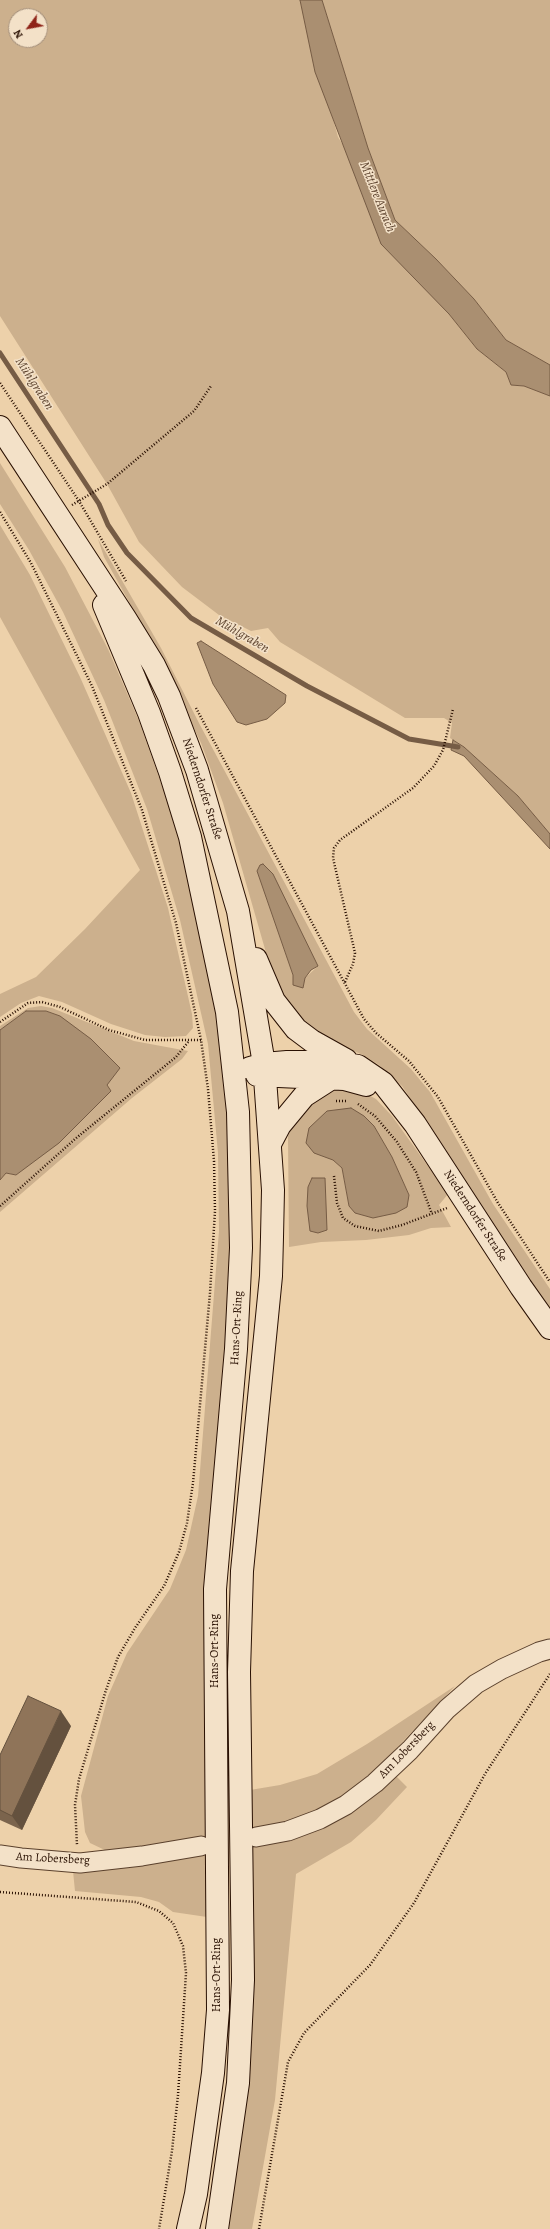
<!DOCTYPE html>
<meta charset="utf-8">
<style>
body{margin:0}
#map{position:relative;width:550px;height:2229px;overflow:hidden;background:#edd1aa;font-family:Alegreya,serif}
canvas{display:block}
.north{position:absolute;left:8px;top:8px;width:40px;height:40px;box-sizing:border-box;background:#f3e1c8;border:1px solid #a28d79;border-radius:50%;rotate:238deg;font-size:11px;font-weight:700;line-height:16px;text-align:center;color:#291002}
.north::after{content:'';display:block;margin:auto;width:14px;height:18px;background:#8f2418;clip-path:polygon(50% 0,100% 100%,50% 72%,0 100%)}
</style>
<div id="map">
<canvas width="550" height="2229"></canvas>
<div class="north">N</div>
</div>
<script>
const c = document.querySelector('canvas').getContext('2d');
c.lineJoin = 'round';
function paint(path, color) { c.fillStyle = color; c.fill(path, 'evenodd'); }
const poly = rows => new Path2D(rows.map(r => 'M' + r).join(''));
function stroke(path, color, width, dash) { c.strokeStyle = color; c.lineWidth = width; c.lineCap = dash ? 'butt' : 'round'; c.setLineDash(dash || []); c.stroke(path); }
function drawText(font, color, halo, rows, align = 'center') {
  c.font = font + ' Alegreya,serif'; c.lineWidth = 3; c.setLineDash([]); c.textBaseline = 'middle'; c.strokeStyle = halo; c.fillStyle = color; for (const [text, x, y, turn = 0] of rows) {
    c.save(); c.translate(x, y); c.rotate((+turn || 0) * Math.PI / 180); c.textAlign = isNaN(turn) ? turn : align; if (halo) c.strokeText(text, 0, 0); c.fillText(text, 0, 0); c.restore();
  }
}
const green = poly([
 [0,0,300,0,338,137,449,314,477,349,506,372,511,385,524,386,550,396,550,834,518,796,464,747,450,738,452,723,444,718,405,718,280,642,268,628,251,631,219,615,182,587,139,542,107,484,0,316],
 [16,16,40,16,40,40,16,40],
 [322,0,550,0,550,365,506,340,474,299,436,259,395,220,368,148],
 [0,463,65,567,108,649,139,721,173,817,200,921,217,1003,234,1175,207,1837,132,1850,109,1852,90,1843,85,1832,81,1796,108,1696,127,1653,170,1589,186,1550,198,1496,219,1231,218,1153,208,1044,180,920,147,809,104,700,63,612,29,550,0,504],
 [0,525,30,575,80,677,131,793,168,908,192,1014,193,1028,186,1036,165,1037,145,1035,111,1024,62,1002,39,996,21,1003,0,1017,0,994,36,977,85,929,140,870,0,617],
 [98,539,161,648,200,725,354,1012,367,1029,411,1069,430,1092,493,1204,550,1289,550,1314,479,1208,429,1126,402,1086,379,1065,363,1055,320,1036,292,1014,271,970,223,803,201,743,157,652,104,557],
 [258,871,318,966,305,978,293,985,293,975],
 [41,1006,52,1008,134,1041,188,1051,182,1059,132,1098,0,1212,0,1180,6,1173,16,1175,111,1091,60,1016,46,1011,26,1011,0,1030,0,1026,28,1008],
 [335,1089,363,1092,376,1099,392,1116,448,1194,439,1205,451,1227,431,1228,409,1235,366,1240,321,1242,289,1247,288,1136,290,1125,303,1107],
 [374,1126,392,1157,409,1195,349,1206,342,1168,333,1160],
 [455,1686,378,1768,344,1796,314,1812,284,1822,251,1829,250,1790,280,1785,317,1774,367,1744],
 [395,1775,407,1787,376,1820,351,1842,296,1874,275,2100,252,2229,229,2229,246,2078,254,1944,251,1847,278,1841,339,1820,378,1793],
 [207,1854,207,1917,173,1912,159,1902,141,1897,75,1891,73,1871,140,1866]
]);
const water = poly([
 [300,0,322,0,368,148,395,220,436,259,474,299,506,340,550,365,550,396,524,386,511,385,506,372,477,349,449,314,381,244,315,72,300,0],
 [201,641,286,695,285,703,267,719,246,725,237,722,213,684,197,643,201,641],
 [453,740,464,747,518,796,550,834,550,849,464,756,451,750,453,740],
 [263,864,273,874,318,966,311,970,305,978,303,988,293,985,293,975,257,871,260,865,263,864],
 [26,1011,46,1011,60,1016,91,1039,120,1068,107,1085,111,1091,59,1143,16,1175,6,1173,0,1180,0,1030,26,1011],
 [351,1108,364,1116,374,1126,392,1157,409,1195,407,1207,396,1213,373,1218,355,1213,349,1206,342,1168,333,1160,314,1153,306,1143,309,1128,327,1111,351,1108],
 [312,1178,325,1178,327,1230,318,1233,310,1231,307,1206,308,1187,312,1178]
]);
const stream = poly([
 [0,353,99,504,108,525,127,553,191,618,307,686,409,739,458,747]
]);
const path = poly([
 [0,383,79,501,126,581],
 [72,505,107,484,194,411,211,386],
 [0,512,31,563,92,686,142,810,176,923,201,1040,208,1089,214,1161,215,1211,210,1293,193,1483,187,1523,179,1552,164,1586,135,1628,118,1657,106,1690,79,1779,75,1805,77,1845],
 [196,708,364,1019,376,1033,409,1061,438,1097,498,1203,550,1282],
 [345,982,353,964,355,953,333,858,334,848,340,840,413,788,434,766,443,750,453,709],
 [0,1022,28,1003,42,1002,60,1007,109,1030,145,1040,201,1040],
 [336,1101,348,1101],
 [358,1104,375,1116,397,1142,416,1172,432,1214],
 [334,1176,337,1203,343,1218,355,1226,379,1231,402,1225,447,1208],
 [0,1206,75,1139,176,1057,189,1041],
 [0,1892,136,1902,159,1911,173,1923,183,1946,186,1973,178,2095,172,2151,159,2229],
 [259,2229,288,2062,304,2033,370,1965,414,1903,485,1774,550,1674]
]);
const minor = poly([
 [256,1837,288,1831,320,1819,346,1805,375,1783,410,1750,447,1709,476,1684,502,1669,539,1652,550,1649],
 [0,1855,21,1858,80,1863,142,1856,201,1846]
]);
const secondary = poly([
 [0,427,125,618,154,665,169,696,197,770,238,911,264,1064,273,1190,272,1237,271,1276,242,1571,239,1672,243,1980,238,2083,217,2229],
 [104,605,149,713,170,772,190,837,227,1012,238,1112,241,1248,236,1349,215,1589,218,2010,213,2073,196,2194,188,2229],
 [256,959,274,1001,296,1029,312,1041,346,1060],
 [250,1068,264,1064,287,1062,331,1062,358,1066,383,1083,415,1124,521,1287,550,1328],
 [257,1075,344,1079,366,1085],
 [270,1144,280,1125,304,1096,332,1078]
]);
const wall = poly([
 [71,1726,22,1830,0,1820,0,1755]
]);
const shadedWall = poly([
 [61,1711,71,1726,22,1830,12,1816]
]);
const building = poly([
 [28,1696,61,1711,12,1816,0,1810,0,1755,28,1696]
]);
const streetNames = [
 ["Niederndorfer Straße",202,789,72],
 ["Niederndorfer Straße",475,1216,57],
 ["Hans-Ort-Ring",237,1328,-87],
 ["Hans-Ort-Ring",215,1651,-90],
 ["Am Lobersberg",407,1750,-46],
 ["Am Lobersberg",53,1859,3],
 ["Hans-Ort-Ring",217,1975,-90]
];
const waterNames = [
 ["Mittlere Aurach",377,197,68],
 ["Mühlgraben",34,384,57],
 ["Mühlgraben",242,635,30]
];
paint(green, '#ccb08d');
paint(water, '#aa8f71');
stroke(water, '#765c45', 1);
stroke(stream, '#765c45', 5);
stroke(minor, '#5a402c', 21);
stroke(secondary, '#291002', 24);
stroke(path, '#291002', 2.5, [1, 2]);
stroke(minor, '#f3e1c8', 19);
stroke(secondary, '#f3e1c8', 22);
paint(wall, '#7b644d');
paint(shadedWall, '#64513e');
paint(building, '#8f7459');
stroke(building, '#64513e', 1);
drawText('12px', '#291002', '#f3e1c8', streetNames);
drawText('italic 13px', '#5d432e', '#f3e1c8', waterNames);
</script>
